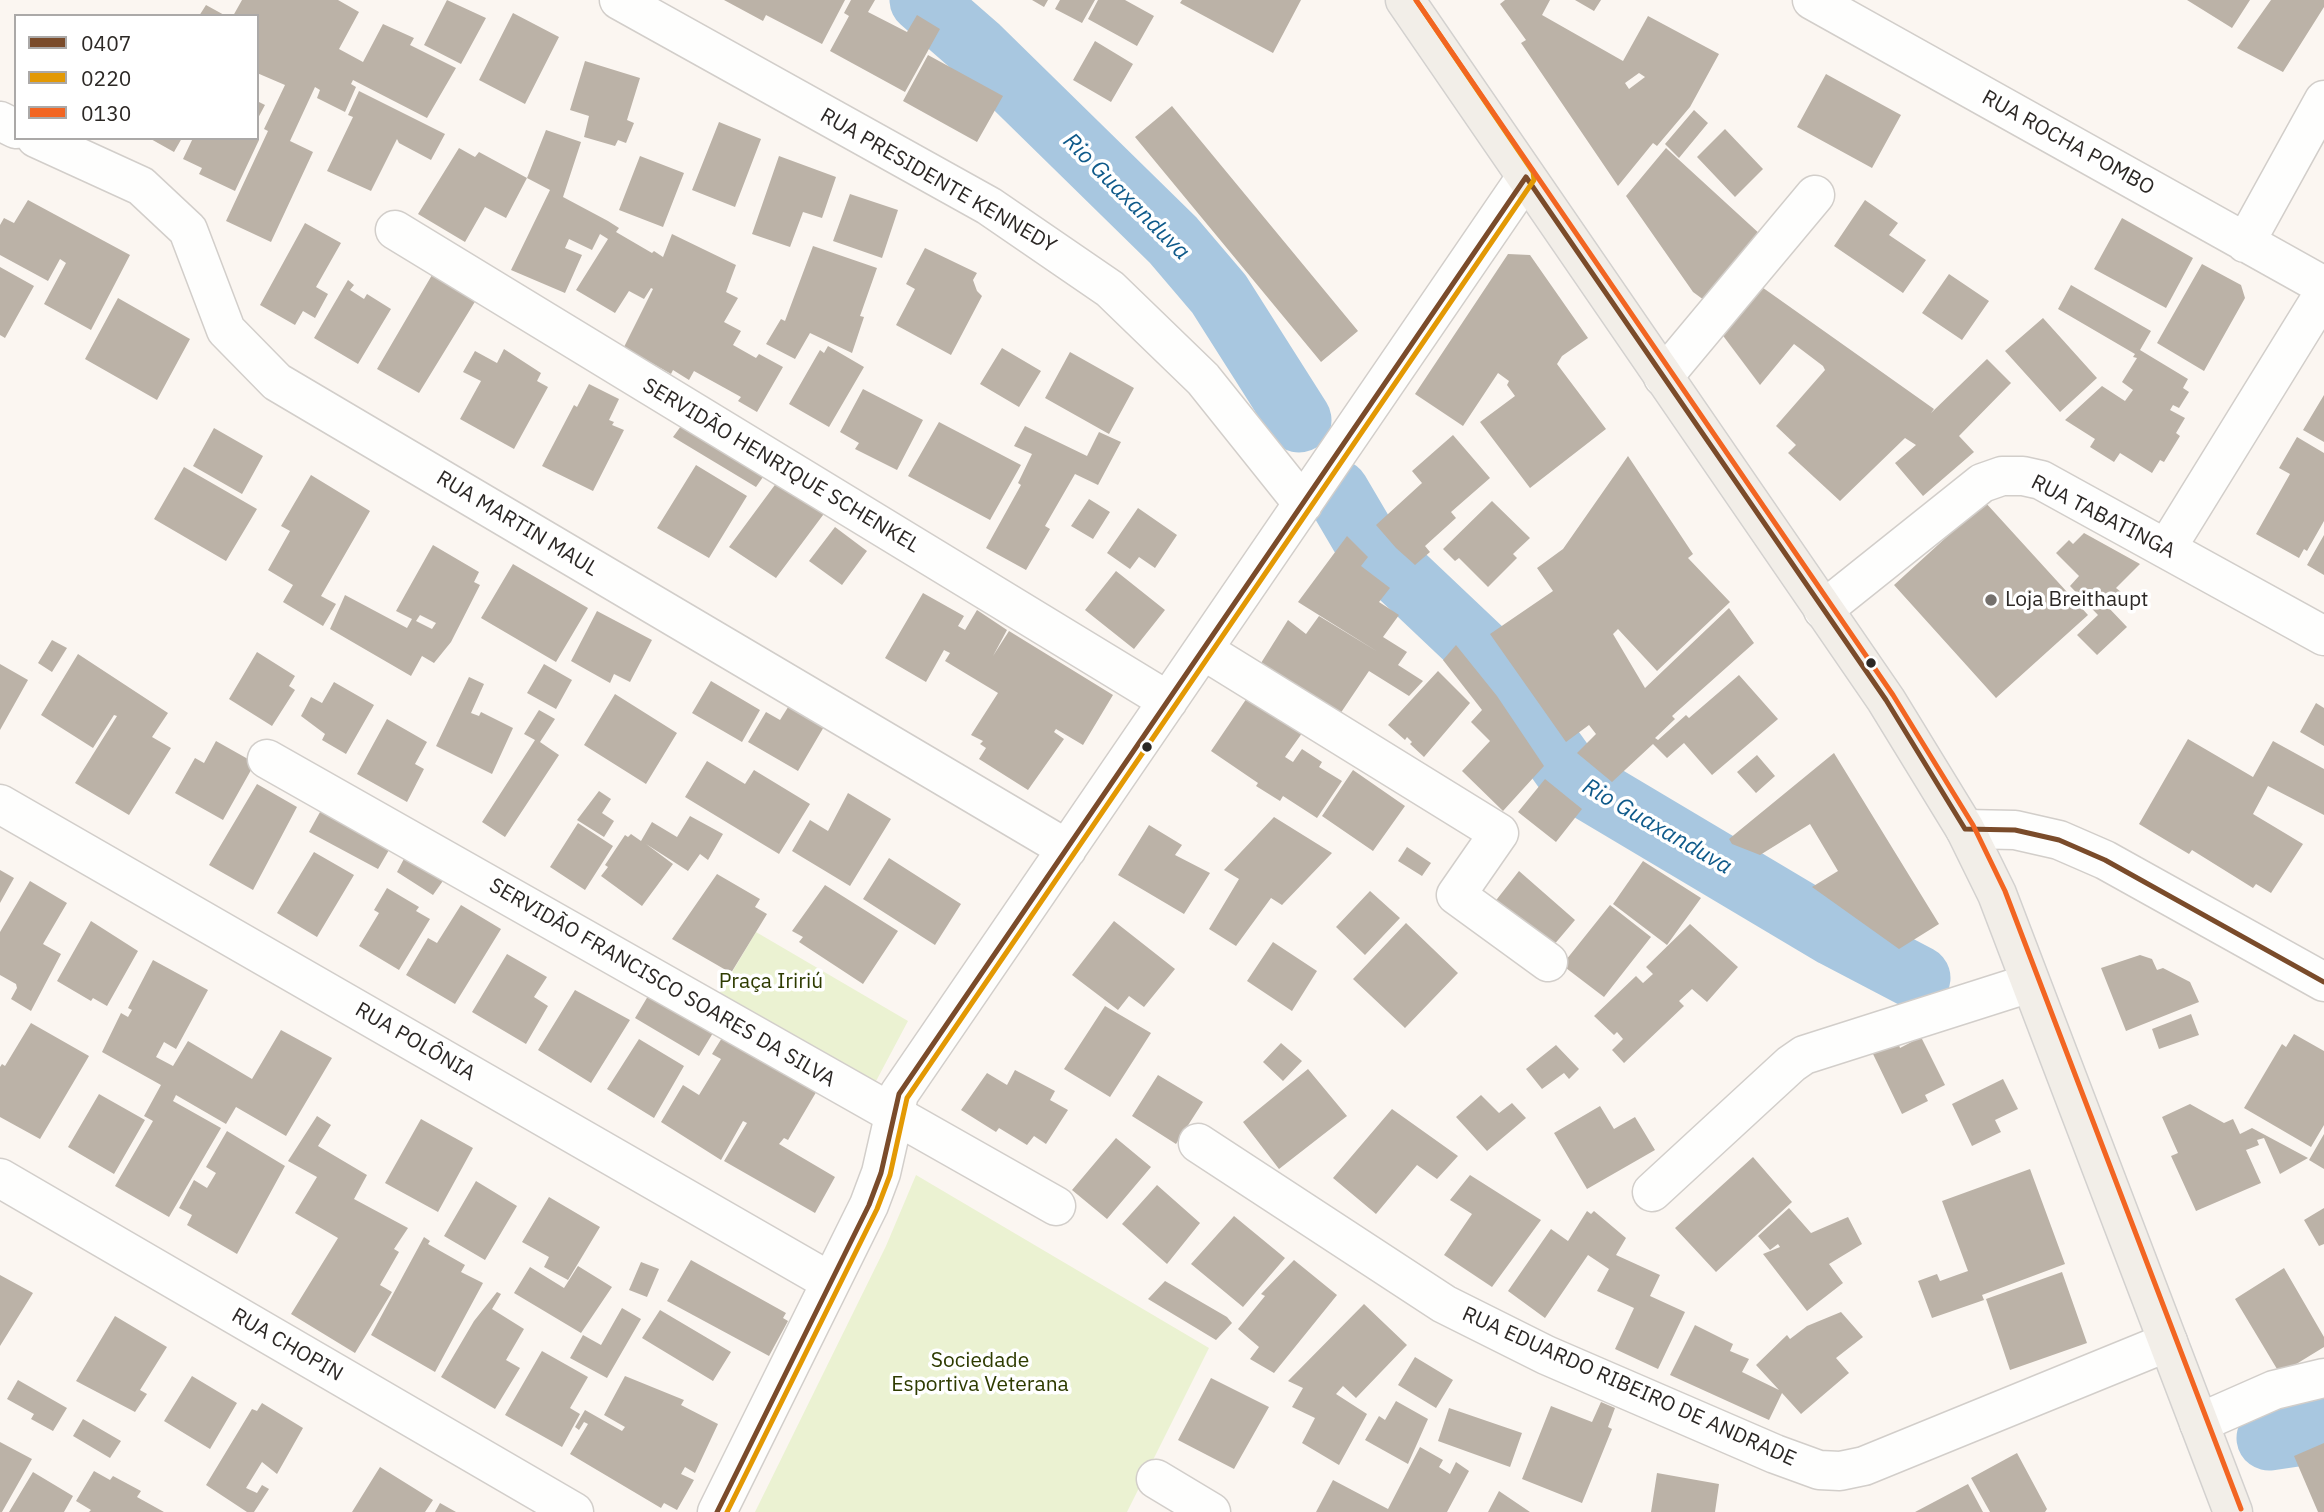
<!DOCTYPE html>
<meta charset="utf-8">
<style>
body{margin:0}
#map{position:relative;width:2324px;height:1512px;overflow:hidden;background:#fbf6f1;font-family:"IBM Plex Sans",sans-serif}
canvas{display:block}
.legend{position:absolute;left:14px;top:14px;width:245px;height:126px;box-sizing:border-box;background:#fff;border:2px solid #aba9a8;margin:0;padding:9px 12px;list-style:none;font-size:21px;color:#2c2825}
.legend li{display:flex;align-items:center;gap:14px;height:35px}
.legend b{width:35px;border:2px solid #aba9a8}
</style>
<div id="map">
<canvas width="2324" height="1512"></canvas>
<ul class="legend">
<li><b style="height:9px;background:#7a4b2a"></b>0407</li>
<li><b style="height:9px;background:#e39904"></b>0220</li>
<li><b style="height:9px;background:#f26522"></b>0130</li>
</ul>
</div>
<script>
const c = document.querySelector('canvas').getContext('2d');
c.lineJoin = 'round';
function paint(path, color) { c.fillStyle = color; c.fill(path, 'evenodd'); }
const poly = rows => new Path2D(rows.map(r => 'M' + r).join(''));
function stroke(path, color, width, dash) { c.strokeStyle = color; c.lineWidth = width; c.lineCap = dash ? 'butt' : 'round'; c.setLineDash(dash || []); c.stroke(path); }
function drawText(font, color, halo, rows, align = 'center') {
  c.font = font + ' "IBM Plex Sans",sans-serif'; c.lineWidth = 7; c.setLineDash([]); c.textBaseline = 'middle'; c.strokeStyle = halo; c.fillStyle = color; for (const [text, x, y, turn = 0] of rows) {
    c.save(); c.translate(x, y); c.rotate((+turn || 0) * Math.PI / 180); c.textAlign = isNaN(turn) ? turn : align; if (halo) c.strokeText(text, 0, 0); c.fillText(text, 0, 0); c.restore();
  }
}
const green = poly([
 [756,932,908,1021,875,1083,719,994],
 [916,1175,1209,1348,1127,1512,755,1512,886,1246]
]);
const river = poly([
 [922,0,977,48,1173,240,1219,294,1299,420],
 [1337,492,1367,543,1479,649,1572,778,1834,934,1918,978],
 [2269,1438,2324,1430]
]);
const building = poly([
 [242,0,338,0,359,12,339,49,363,62,383,24,414,38,410,45,456,68,427,118,353,80,351,84,356,87,345,112,317,98,320,90,315,87,290,141,313,152,271,242,226,221,268,131,264,129,285,85,257,73,257,16,233,16],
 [447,0,486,18,461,64,424,45],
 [724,0,845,0,822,44,766,15,763,21],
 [851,0,875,0,868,12,907,32,917,15,940,29,905,92,830,51,849,16,844,13],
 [1032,0,1048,0,1044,7],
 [1060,0,1095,0,1082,23,1055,9],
 [1098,0,1125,0,1154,16,1137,46,1088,19],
 [1182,0,1301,0,1273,53,1180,3],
 [1505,0,1550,0,1542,15,1623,61,1648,16,1719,54,1690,107,1657,146,1653,143,1618,186,1521,43,1526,40,1500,4],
 [1639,73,1645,77,1629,89,1625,83],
 [1575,0,1601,0,1594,11],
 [2187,0,2250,0,2232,28],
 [2271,0,2324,0,2324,7,2283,72,2237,48],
 [206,5,226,16,199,16],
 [513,13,559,37,525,104,479,80],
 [1095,41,1133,64,1111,102,1073,80],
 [928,55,1003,96,977,142,903,101],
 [585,61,640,78,627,120,634,123,626,143,618,140,615,146,584,137,589,116,570,110],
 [1826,74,1901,115,1872,168,1797,127],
 [359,91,445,134,431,160,399,143,397,139,371,191,327,171,353,117,348,115],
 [257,101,265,105,257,120],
 [1172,106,1358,331,1321,362,1135,137],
 [1694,110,1708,123,1679,158,1665,144],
 [719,122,761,139,735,207,692,190],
 [1725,129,1763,169,1735,197,1697,157],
 [546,130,581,142,563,197,608,221,619,228,616,232,652,253,654,251,663,257,672,234,736,265,726,292,738,298,724,322,741,331,733,345,756,358,759,354,783,367,757,412,738,401,741,397,694,371,689,380,673,370,671,374,624,347,653,289,651,288,644,299,629,291,615,313,576,290,608,239,600,234,592,250,569,239,565,248,582,255,565,293,511,270,550,190,527,178],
 [149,138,182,138,174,152],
 [193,138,259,140,235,191,199,174,202,168,183,159],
 [459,148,475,157,479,152,527,178,506,218,485,207,465,242,418,214],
 [1666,148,1761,235,1708,303,1693,292,1626,196],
 [640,156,684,173,663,227,619,210],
 [779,156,836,177,822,218,803,212,790,247,752,234],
 [850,194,898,210,882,258,833,241],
 [28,200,130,255,91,330,44,304,66,263,60,259,48,281,0,255,0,225,4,218,14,223],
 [1865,200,1898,223,1889,235,1926,260,1903,293,1834,246],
 [2122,218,2193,258,2166,308,2094,269],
 [305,223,341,243,316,287,328,294,315,318,303,311,295,325,260,305],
 [813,246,877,268,860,316,864,317,852,353,810,333,795,359,766,344,781,319,785,321],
 [925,248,977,273,973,280,977,291,982,296,951,355,896,325,915,289,906,284],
 [1508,254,1530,255,1588,338,1562,356,1557,364,1606,429,1530,488,1480,422,1515,396,1507,385,1509,381,1498,373,1463,426,1415,394],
 [2202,264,2241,285,2245,298,2204,371,2157,343],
 [0,267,34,286,5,338,0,335],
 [1949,274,1989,301,1962,340,1922,313],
 [432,275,476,300,419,393,377,369],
 [348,280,354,285,350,290,364,299,367,294,391,309,358,364,314,338],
 [1759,285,1934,409,1931,413,1987,359,2011,383,1959,436,1974,452,1923,496,1895,463,1916,445,1905,438,1840,501,1788,453,1796,445,1776,426,1825,370,1823,366,1794,344,1760,385,1721,333],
 [2071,285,2151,331,2140,350,2188,379,2183,388,2189,392,2179,408,2173,405,2170,410,2185,418,2176,433,2180,436,2164,462,2160,460,2152,473,2120,453,2114,462,2090,447,2095,439,2065,420,2102,386,2125,401,2133,390,2122,382,2137,358,2133,357,2135,354,2058,309],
 [118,298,190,339,157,400,85,359],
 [2043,318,2097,378,2060,412,2005,351],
 [828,346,864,367,829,427,789,404,820,350,824,353],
 [1002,348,1041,371,1019,407,980,384],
 [504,349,541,373,537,381,548,387,514,449,460,419,481,381,463,372,475,351,497,363],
 [1070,352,1134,388,1109,434,1045,398],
 [589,384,619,399,609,420,614,422,612,425,624,430,593,491,542,466,574,405,577,407],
 [863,389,923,420,897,470,855,449,859,443,840,432],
 [2324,395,2324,442,2303,430],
 [684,422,768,470,756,487,673,437],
 [939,422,1021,465,990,520,908,476],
 [1025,426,1087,456,1099,432,1121,442,1098,485,1075,474,1045,526,1050,529,1026,570,986,548,1021,485,1018,483,1032,454,1014,446],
 [214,428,263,456,242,494,193,466],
 [1453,435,1490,478,1451,512,1456,518,1425,546,1430,552,1415,565,1396,548,1376,525,1422,483,1412,471],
 [2297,437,2324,453,2324,521,2307,551,2304,549,2299,558,2256,534,2290,474,2279,468],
 [1628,456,1693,554,1688,558,1730,602,1657,671,1618,629,1613,634,1645,688,1729,608,1754,643,1672,716,1675,719,1655,738,1658,740,1686,715,1689,718,1739,675,1778,719,1712,775,1684,743,1667,758,1653,744,1612,782,1577,753,1596,734,1589,725,1566,742,1490,634,1553,591,1537,568,1563,549],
 [696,465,747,496,709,558,657,528],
 [184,467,257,509,226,561,154,519],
 [311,475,370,511,321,596,336,604,323,626,283,602,293,585,268,570,290,531,281,526],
 [780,478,829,507,776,578,729,547],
 [1089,499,1110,512,1093,539,1071,526],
 [1492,501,1530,538,1513,554,1517,558,1488,587,1459,558,1455,561,1443,549],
 [1985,502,2088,615,1996,698,1894,585],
 [1138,508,1177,535,1155,568,1139,557,1130,569,1107,553],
 [835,527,867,551,842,585,809,561],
 [2084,533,2140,564,2116,588,2121,592,2107,606,2127,627,2097,655,2077,635,2098,615,2070,586,2079,576,2056,553,2069,540,2073,544],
 [2324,535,2324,575,2307,565],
 [1347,536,1368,557,1361,566,1390,588,1379,602,1399,615,1383,637,1407,652,1398,665,1423,681,1409,696,1369,671,1340,714,1261,663,1288,620,1306,634,1319,616,1378,652,1298,602],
 [433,545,479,572,474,582,480,585,451,642,434,663,422,656,411,676,330,629,345,595,407,628,412,619,396,611],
 [420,615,436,623,432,629,416,621],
 [513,564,588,608,556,662,481,618],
 [1116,571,1165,610,1134,649,1085,610],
 [923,593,964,616,958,626,965,630,977,610,1007,630,993,656,1009,631,1113,695,1083,745,1056,729,1054,732,1064,739,1028,790,979,759,986,748,980,744,983,741,971,735,998,693,945,661,950,653,944,650,926,682,885,658],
 [597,611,652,640,630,682,614,674,610,683,571,661],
 [52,640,67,648,52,672,38,663],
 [1456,645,1497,696,1544,766,1503,811,1462,771,1490,741,1471,722,1482,710,1443,660],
 [257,652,295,676,289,686,295,690,272,726,229,699],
 [78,654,168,713,152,737,171,748,129,815,75,783,117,716,114,715,93,748,41,715],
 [0,664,28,680,0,730],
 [544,664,572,680,556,709,527,693],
 [1438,671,1470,703,1424,757,1410,744,1412,742,1407,737,1405,740,1388,725],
 [469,677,484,684,471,713,479,716,481,712,513,728,492,774,436,746],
 [711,681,760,710,742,742,692,713],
 [334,682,374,705,346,754,322,740,325,734,301,716,311,697,322,703],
 [1251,692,1305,729,1285,757,1293,762,1302,749,1322,762,1319,767,1342,781,1317,818,1283,796,1280,801,1256,786,1258,783,1211,751],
 [615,694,677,733,646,784,584,745],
 [2316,703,2324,708,2324,746,2300,732],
 [790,704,825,725,798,771,748,742,766,712,780,720],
 [539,710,555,719,540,742,559,755,505,837,482,822,535,740,524,734],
 [387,719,427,742,415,764,424,769,407,802,357,774],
 [2188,739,2253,777,2273,741,2324,769,2324,815,2268,786,2253,814,2303,844,2271,893,2256,884,2253,888,2192,850,2189,854,2139,824],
 [216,741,255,763,223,820,175,793,195,758,204,763],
 [1834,753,1939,924,1899,949,1812,887,1838,871,1810,824,1760,855,1732,844,1729,839],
 [1757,755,1775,776,1756,793,1737,772],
 [707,761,745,784,754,770,810,804,779,854,685,797],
 [1353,770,1405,806,1373,851,1322,816],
 [1545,779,1582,809,1556,842,1518,812],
 [257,784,297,807,253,890,209,865],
 [599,791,611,799,602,813,614,821,604,837,577,820],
 [848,793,891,819,850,886,792,851,810,820,828,831],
 [325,803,393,843,378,869,309,832],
 [690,816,723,834,708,860,700,854,688,871,646,844,673,864,642,906,601,876,608,867,605,865,625,835,628,837,631,834,641,841,652,822,677,837],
 [1274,817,1332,853,1282,905,1271,898,1236,946,1209,929,1239,879,1224,870],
 [578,823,613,846,585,890,550,867],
 [1149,825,1182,845,1175,855,1210,873,1184,914,1118,875],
 [1407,847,1431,863,1422,876,1398,861],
 [314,852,354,875,317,937,277,913],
 [406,855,445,878,433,895,397,872],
 [889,858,961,904,935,945,863,899],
 [1643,861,1701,898,1667,945,1613,904],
 [0,870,14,878,0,903],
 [1519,871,1575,920,1547,953,1490,908],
 [717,874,760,899,755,907,767,914,731,973,672,939],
 [30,881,67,903,43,944,61,954,31,1011,11,999,17,988,16,984,0,975,0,932],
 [825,885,898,931,863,984,799,942,803,937,792,931],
 [387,888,419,907,416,911,430,919,399,970,359,946,379,913,374,910],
 [1370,891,1400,918,1365,955,1336,927],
 [461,905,501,929,455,1004,406,975,428,938,437,943],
 [1610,905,1651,937,1604,997,1562,965],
 [91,921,138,951,107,1006,93,998,91,1001,57,981],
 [1114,921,1175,969,1144,1007,1129,996,1118,1010,1072,975],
 [1406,923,1458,973,1405,1028,1353,979],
 [1690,924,1738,967,1707,1002,1692,989,1679,1001,1684,1006,1624,1063,1612,1050,1623,1039,1617,1032,1614,1035,1594,1016,1636,976,1643,983,1653,974,1646,967],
 [1273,942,1317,971,1292,1011,1247,981],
 [507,954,547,977,534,997,548,1006,526,1044,472,1012],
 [2140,955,2152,959,2157,970,2163,968,2190,982,2199,1002,2126,1031,2101,968],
 [153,960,208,990,176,1049,164,1042,156,1057,173,1066,188,1041,252,1079,281,1030,332,1058,286,1136,236,1107,226,1124,176,1095,173,1101,221,1128,169,1217,115,1186,153,1121,144,1116,161,1085,102,1052,121,1013,128,1017,132,1010,128,1008],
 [575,990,630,1020,591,1083,538,1050],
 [651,991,716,1028,699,1056,635,1018],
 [1105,1006,1151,1033,1110,1097,1064,1069],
 [2191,1014,2199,1035,2159,1049,2152,1029],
 [31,1023,89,1056,40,1139,0,1117,0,1067,2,1064,5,1066],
 [725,1033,818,1089,788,1140,784,1138,779,1144,835,1177,815,1213,724,1161,747,1123,743,1121,721,1160,661,1122,683,1085,699,1095,721,1059,712,1054],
 [2294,1034,2324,1051,2324,1125,2311,1147,2244,1108,2282,1044,2286,1047],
 [1921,1037,1945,1085,1925,1095,1928,1101,1902,1114,1873,1054,1899,1045,1900,1048],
 [639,1039,684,1066,654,1118,607,1089],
 [1281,1043,1302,1061,1283,1081,1263,1062],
 [1556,1045,1579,1069,1569,1079,1564,1073,1542,1089,1526,1069],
 [1308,1069,1347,1116,1279,1169,1243,1122],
 [1015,1070,1055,1091,1050,1100,1068,1110,1046,1144,1034,1136,1027,1145,999,1128,996,1132,961,1110,987,1073,1007,1085],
 [1158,1075,1203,1102,1176,1144,1132,1116],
 [2003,1079,2018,1109,1995,1120,2001,1132,1972,1146,1952,1104],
 [99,1094,145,1120,114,1174,68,1147],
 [1481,1095,1499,1113,1512,1103,1526,1118,1487,1151,1456,1117],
 [2190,1104,2224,1123,2233,1119,2240,1134,2252,1128,2308,1158,2280,1174,2264,1138,2257,1140,2259,1145,2246,1150,2261,1183,2196,1211,2171,1156,2178,1153,2162,1117],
 [1600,1106,1614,1129,1635,1117,1655,1150,1587,1189,1554,1133],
 [1392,1109,1458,1156,1437,1179,1417,1165,1376,1214,1333,1178],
 [317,1116,331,1125,318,1146,367,1175,354,1199,408,1228,394,1249,399,1252,380,1285,392,1292,355,1353,291,1314,338,1238,295,1213,317,1177,288,1161],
 [421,1119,473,1148,438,1212,385,1183],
 [227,1131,285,1166,237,1254,187,1225,192,1215,179,1208,194,1180,207,1188,216,1173,206,1167],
 [2324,1134,2324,1169,2309,1160],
 [1116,1138,1151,1167,1107,1219,1072,1190],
 [1753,1157,1792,1202,1716,1272,1675,1228],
 [2030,1169,2065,1264,1982,1295,1984,1300,1932,1318,1918,1281,1937,1274,1940,1281,1968,1271,1942,1201],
 [1470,1175,1541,1220,1492,1287,1444,1255,1472,1214,1450,1200],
 [476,1181,517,1206,485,1260,444,1236],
 [1157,1185,1200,1223,1167,1264,1122,1224],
 [549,1197,600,1227,568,1280,544,1267,549,1257,522,1242],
 [1789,1208,1811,1233,1848,1217,1862,1244,1829,1264,1843,1283,1807,1311,1763,1254,1780,1247,1778,1244,1770,1250,1758,1236],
 [2324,1208,2324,1244,2319,1246,2304,1220],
 [1587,1211,1591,1214,1594,1211,1626,1238,1616,1255,1660,1275,1650,1296,1685,1312,1658,1369,1615,1349,1634,1308,1597,1291,1609,1269,1588,1255,1545,1318,1508,1291,1551,1229,1568,1241],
 [1234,1216,1285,1258,1243,1307,1191,1264],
 [424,1237,430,1241,428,1244,465,1265,461,1272,483,1283,435,1372,371,1335],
 [691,1260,786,1313,783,1318,788,1321,769,1356,667,1301],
 [1294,1260,1337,1295,1274,1373,1250,1359,1259,1347,1238,1329,1265,1296,1261,1294],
 [641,1262,659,1269,647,1297,629,1290],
 [578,1266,612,1287,581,1333,514,1293,530,1267,564,1288],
 [2284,1268,2324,1337,2324,1347,2280,1374,2235,1299],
 [2062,1272,2087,1343,2010,1370,1986,1299],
 [0,1275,33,1293,0,1346],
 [1165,1281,1227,1317,1232,1323,1216,1340,1148,1299],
 [497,1292,501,1294,492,1309,524,1329,506,1360,520,1368,495,1409,441,1377,474,1321],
 [1364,1304,1407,1345,1356,1398,1343,1386,1336,1394,1367,1414,1339,1465,1302,1443,1315,1418,1292,1407,1303,1388,1288,1381],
 [622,1308,641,1319,607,1378,570,1358,583,1335,601,1345],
 [660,1310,731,1352,713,1381,642,1338],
 [1841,1312,1863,1337,1836,1358,1849,1373,1801,1414,1782,1393,1769,1420,1670,1375,1695,1325,1733,1344,1730,1351,1749,1359,1742,1372,1779,1390,1756,1365,1787,1335,1790,1339,1807,1326],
 [115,1316,167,1347,140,1390,147,1394,135,1412,76,1381],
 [542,1351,588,1377,570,1408,580,1414,562,1447,505,1415],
 [1415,1357,1453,1380,1436,1408,1398,1385],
 [192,1376,237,1403,210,1449,164,1421],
 [625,1376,684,1400,681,1405,718,1424,695,1473,685,1467,681,1474,694,1480,677,1510,664,1503,661,1508,570,1454,588,1424,584,1422,579,1430,575,1427,585,1410,622,1431,625,1427,604,1415],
 [1211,1378,1269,1407,1234,1469,1178,1440],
 [18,1380,67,1408,53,1431,31,1419,34,1414,7,1399],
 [1396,1401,1428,1419,1408,1464,1365,1440,1379,1416,1385,1420],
 [1601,1402,1615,1408,1608,1427,1612,1429,1582,1503,1522,1479,1551,1406,1592,1422],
 [262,1403,303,1428,277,1474,262,1462,246,1488,257,1493,262,1485,269,1489,254,1512,247,1512,206,1485,252,1409,257,1411],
 [1449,1408,1522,1433,1510,1467,1438,1441],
 [83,1419,121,1441,110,1458,73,1436],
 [0,1442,32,1459,2,1512,0,1512],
 [2324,1443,2324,1512,2318,1512,2294,1456],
 [1420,1447,1443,1460,1439,1467,1450,1474,1456,1462,1469,1471,1447,1512,1316,1512,1333,1480,1388,1509],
 [2017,1453,2047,1509,2045,1512,1990,1512,1971,1478],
 [380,1467,433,1500,425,1512,352,1512],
 [94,1471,110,1480,113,1476,141,1491,137,1497,164,1512,89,1512,91,1510,76,1501],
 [33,1472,73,1496,64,1512,9,1512],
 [1657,1473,1719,1484,1715,1512,1651,1512],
 [1968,1484,1983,1512,1915,1512],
 [1499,1491,1530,1512,1488,1512],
 [440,1503,456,1512,435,1512]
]);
const minor = poly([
 [619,0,989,206,1110,289,1203,379,1303,504],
 [1812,0,2324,286],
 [0,121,16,129],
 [36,138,141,186,188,230,226,330,277,382,1067,849],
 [395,230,1168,701],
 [2245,243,2324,100],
 [1663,377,1815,195],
 [2166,549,2324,293],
 [1823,610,1982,483,2002,476,2023,476,2041,480,2324,636],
 [1203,650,1499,833,1456,895,1548,962],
 [267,759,1056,1206],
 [0,804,829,1281],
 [1198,1143,1444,1304,1546,1355,1775,1454,1819,1470,1840,1471,1864,1466,2168,1342],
 [0,1178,574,1512],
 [1652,1192,1791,1064,1804,1055,2030,983],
 [2199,1423,2274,1390,2324,1378],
 [1156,1479,1211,1512],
 [717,1512,869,1205,881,1173,899,1094,1526,177]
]);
const tertiary = poly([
 [1965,829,2015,830,2059,840,2105,860,2324,982]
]);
const primary = poly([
 [1405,0,1886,700,1965,829,1997,894,2233,1512]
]);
const bus1 = poly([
 [717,1512,869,1205,881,1173,899,1094,1526,177,1886,700,1965,829,2015,830,2059,840,2105,860,2324,982]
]);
const bus2 = poly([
 [727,1512,877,1209,890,1175,907,1098,1534,180,1533,172,1416,0]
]);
const bus3 = poly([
 [1416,0,1893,695,1973,825,2005,891,2241,1509]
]);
const markers = [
 [1991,600,7,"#74706c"],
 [1871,663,6,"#2c2825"],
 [1147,747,6,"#2c2825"]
];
const streetNames = [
 ["RUA ROCHA POMBO",2068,143,29],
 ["RUA PRESIDENTE KENNEDY",938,181,30],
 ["SERVIDÃO HENRIQUE SCHENKEL",781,466,31],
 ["RUA TABATINGA",2103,517,27],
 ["RUA MARTIN MAUL",517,524,31],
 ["SERVIDÃO FRANCISCO SOARES DA SILVA",662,983,30],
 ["RUA POLÔNIA",415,1042,30],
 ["RUA CHOPIN",287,1345,30],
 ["RUA EDUARDO RIBEIRO DE ANDRADE",1629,1387,24]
];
const poiNames = [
 ["Loja Breithaupt",2005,600]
];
const parkNames = [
 ["Praça Iririú",771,982],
 ["Sociedade",980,1361],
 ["Esportiva Veterana",980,1385]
];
const waterNames = [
 ["Rio Guaxanduva",1126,197,45],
 ["Rio Guaxanduva",1657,827,30]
];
paint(green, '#ebf2d2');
stroke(river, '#a8c7e0', 65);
paint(building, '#bbb2a7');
stroke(minor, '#d2ceca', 41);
stroke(tertiary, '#d2ceca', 41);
stroke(primary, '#d3d1cf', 41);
stroke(minor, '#fefefd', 38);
stroke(tertiary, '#fefefd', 38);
stroke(primary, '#f2eee8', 38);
stroke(bus1, '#7a4b2a', 5);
stroke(bus2, '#e39904', 5);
stroke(bus3, '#f26522', 5);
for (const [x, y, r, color] of markers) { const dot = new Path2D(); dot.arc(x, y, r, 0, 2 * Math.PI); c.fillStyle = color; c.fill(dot); stroke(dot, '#fff', 2.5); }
drawText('21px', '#2c2825', '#fff', streetNames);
drawText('21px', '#2c2825', '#fff', poiNames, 'left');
drawText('21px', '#2e3b00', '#fff', parkNames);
drawText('italic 23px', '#0f5a8a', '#fff', waterNames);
</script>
